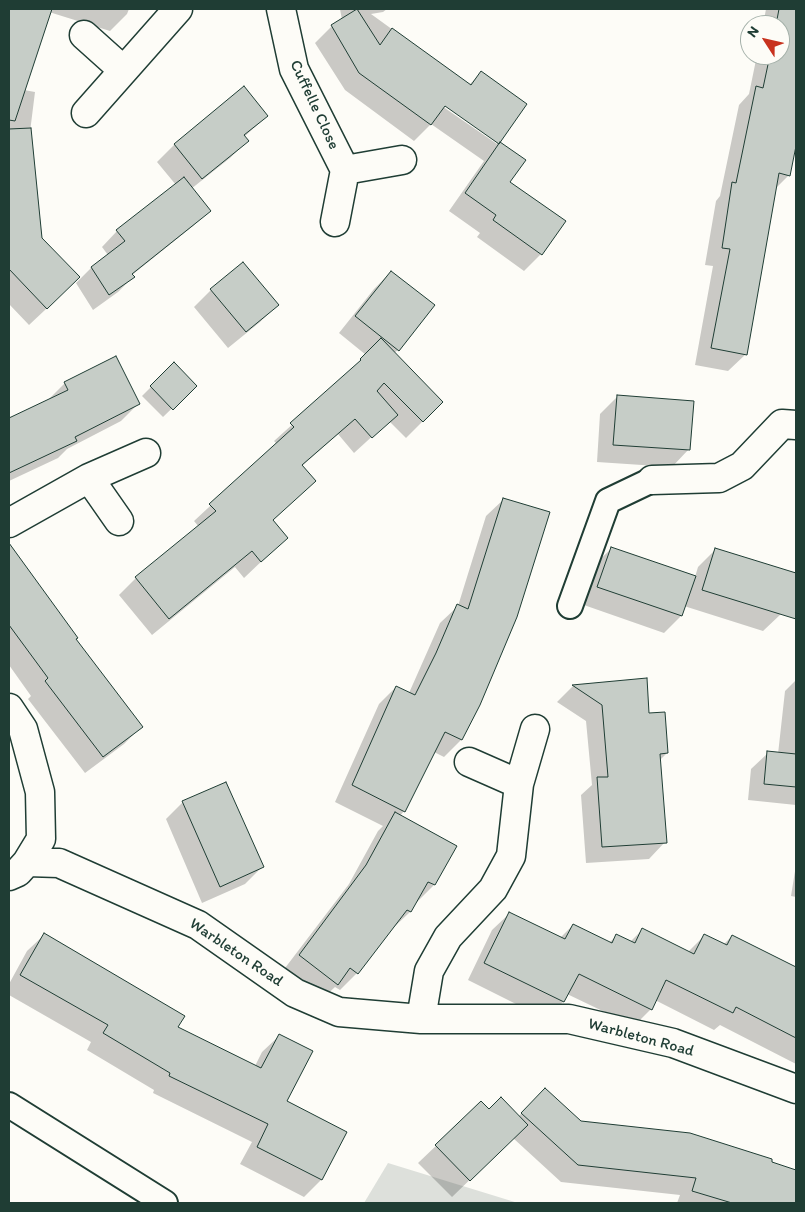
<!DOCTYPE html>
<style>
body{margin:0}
#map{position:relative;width:805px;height:1212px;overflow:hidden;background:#fdfcf7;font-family:Itim,sans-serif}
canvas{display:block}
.frame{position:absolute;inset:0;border:10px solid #1f3d34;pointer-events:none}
.north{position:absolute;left:740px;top:15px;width:50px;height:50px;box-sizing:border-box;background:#fdfcf7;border:1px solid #a4b0a9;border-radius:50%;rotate:305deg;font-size:14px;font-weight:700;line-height:20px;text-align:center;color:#1f3d34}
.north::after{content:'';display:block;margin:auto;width:18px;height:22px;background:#c8321e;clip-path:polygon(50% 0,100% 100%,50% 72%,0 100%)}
</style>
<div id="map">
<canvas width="805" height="1212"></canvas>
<div class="frame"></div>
<div class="north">N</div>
</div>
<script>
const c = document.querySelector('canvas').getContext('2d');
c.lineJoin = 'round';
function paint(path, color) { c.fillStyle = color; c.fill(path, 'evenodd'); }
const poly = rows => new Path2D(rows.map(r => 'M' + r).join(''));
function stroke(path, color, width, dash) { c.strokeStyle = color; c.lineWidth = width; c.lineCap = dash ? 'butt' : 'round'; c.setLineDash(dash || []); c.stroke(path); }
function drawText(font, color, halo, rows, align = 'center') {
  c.font = font + ' Itim,sans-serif'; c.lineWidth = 4; c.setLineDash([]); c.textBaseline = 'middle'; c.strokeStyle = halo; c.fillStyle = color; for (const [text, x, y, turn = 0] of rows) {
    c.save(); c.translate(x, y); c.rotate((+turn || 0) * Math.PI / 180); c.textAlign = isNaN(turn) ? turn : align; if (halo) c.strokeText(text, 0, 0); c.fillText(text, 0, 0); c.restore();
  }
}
const green = poly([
 [388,1163,518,1203,364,1203]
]);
const shadow = poly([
 [9,9,129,9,127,14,110,31,49,12,24,90,35,92,24,180,41,238,61,295,29,325,9,304],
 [340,9,387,9,383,12,371,14,469,85,481,73,509,182,541,254,524,271,477,237,480,233,449,211,484,161,431,124,414,141,345,90,315,43,332,26,342,20],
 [441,102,497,141,497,144,439,104],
 [766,9,796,9,796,140,789,175,774,190,746,354,728,371,695,365,713,266,705,265,716,201,720,196,739,105,749,94,757,55,780,55,780,25,763,25],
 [267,116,244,137,247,141,230,158,191,189,209,211,193,226,132,275,133,277,118,292,93,310,76,283,91,268,108,255,102,247,117,231,176,185,157,162,175,144],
 [243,264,277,305,260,322,228,348,194,307,211,290],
 [391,272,398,350,394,353,442,402,406,438,389,421,354,453,338,434,302,466,315,481,272,521,286,538,244,578,235,567,152,635,119,595,136,578,199,527,194,521,277,444,274,441,345,377,366,355,339,333,374,289],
 [174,364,195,386,163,417,142,396],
 [65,383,138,404,121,421,67,449,58,458,9,481,9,419,47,401],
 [617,397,689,449,672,467,597,462,600,414],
 [504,499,461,740,444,757,434,752,404,811,400,816,434,885,417,902,416,901,410,912,392,929,391,928,357,973,340,990,335,987,320,1001,282,972,349,884,378,831,383,826,335,802,379,704,396,687,409,693,440,623,458,606,486,516],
 [612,548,695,577,698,567,716,549,781,614,763,631,684,606,681,616,664,633,581,604,594,565],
 [26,569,74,640,141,727,124,744,85,773,28,699,31,696,9,665,9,581],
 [646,679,648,714,667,753,659,761,665,842,649,859,586,863,581,795,592,785,586,721,557,702,573,686],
 [796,680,796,805,748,800,751,769,768,753,778,754,785,691],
 [183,802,262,867,245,884,202,903,166,819],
 [796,865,796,897,791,896],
 [510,913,560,938,573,925,609,943,616,936,630,942,642,930,688,952,705,935,723,945,732,936,796,968,791,980,796,982,796,1064,720,1025,714,1030,655,1000,651,1009,634,1026,567,994,563,1002,546,1019,468,980,492,930],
 [45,934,177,1028,255,1066,262,1052,280,1035,285,1102,345,1132,321,1180,304,1197,240,1164,252,1142,153,1093,154,1090,87,1050,91,1042,9,995,9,984,27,951],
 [481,1103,489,1111,519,1116,527,1107,580,1122,770,1162,796,1171,796,1203,677,1203,680,1195,561,1182,513,1138,452,1197,418,1163]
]);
const building = poly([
 [9,9,52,9,15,121,9,120,9,9],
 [357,9,380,45,392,28,471,85,481,71,527,104,499,144,445,106,431,125,359,73,331,25,357,9],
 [779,9,796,9,796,146,790,176,779,173,747,355,711,348,730,249,722,248,732,182,736,183,756,86,763,88,770,55,780,55,780,25,776,25,779,9],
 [244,86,268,116,244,135,249,141,202,179,174,144,244,86],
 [31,128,42,238,80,277,47,309,9,269,9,129,31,128],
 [500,142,526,160,510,182,566,221,542,255,493,220,496,215,465,193,500,142],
 [184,177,211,211,132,274,135,277,109,295,91,267,125,241,116,230,184,177],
 [243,262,279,305,246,332,210,289,243,262],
 [391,271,435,305,399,351,355,316,391,271],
 [381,338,443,402,423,422,384,383,377,391,398,415,372,438,355,419,302,465,316,481,273,520,288,538,261,562,252,551,169,619,135,577,216,511,209,504,294,427,290,423,361,360,360,359,381,338],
 [116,356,140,404,75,437,77,441,9,473,9,418,68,390,64,382,116,356],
 [174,362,197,386,173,410,150,386,174,362],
 [617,395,694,401,690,450,613,445,617,395],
 [503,498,550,512,517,617,480,705,462,740,445,732,405,812,352,785,396,686,415,695,436,653,457,604,468,609,503,498],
 [9,543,78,638,76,639,143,727,103,757,45,681,48,678,9,625,9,543],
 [611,547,696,576,682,616,597,587,611,547],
 [715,548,796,573,796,619,702,590,715,548],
 [647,678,649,713,665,712,668,753,660,754,667,843,602,847,597,777,608,777,602,705,572,685,647,678],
 [767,751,796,754,796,787,764,784,767,751],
 [226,782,264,867,220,887,182,801,226,782],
 [395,812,457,846,435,885,428,882,411,912,407,910,358,974,350,968,338,985,299,955,366,865,395,812],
 [509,912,565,939,573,924,612,943,616,934,635,943,642,928,694,954,704,934,727,945,732,935,796,967,796,1038,736,1007,733,1013,666,980,652,1010,579,974,564,1002,484,963,509,912],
 [44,933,185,1016,178,1027,261,1068,279,1034,313,1051,287,1101,347,1132,322,1180,257,1147,268,1124,169,1076,170,1073,103,1033,108,1025,20,975,44,933],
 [545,1088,581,1121,690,1133,772,1159,772,1162,796,1170,796,1203,732,1203,692,1191,696,1178,578,1165,521,1113,545,1088],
 [501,1097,528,1125,470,1181,435,1145,481,1101,489,1109,501,1097]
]);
const service = poly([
 [570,606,608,501,652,480],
 [9,1105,165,1203]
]);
const minor = poly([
 [281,9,294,69,345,170],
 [84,35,123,70],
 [86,113,178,9],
 [335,222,345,170,402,160],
 [89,478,119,521],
 [652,480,719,478,742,466,782,424,796,425],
 [9,523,89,478,146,453],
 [9,708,23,729,40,792,41,839,27,862,18,872,9,876],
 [469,762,519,784],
 [27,862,59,863,198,925,295,993,339,1012,421,1019,569,1019,673,1043,796,1089],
 [421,1019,429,971,448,937,493,889,511,856,519,784,535,729]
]);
const streetNames = [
 ["Cuffelle Close",314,105,65],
 ["Warbleton Road",236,953,34],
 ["Warbleton Road",641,1038,15]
];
paint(green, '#dde0db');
paint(shadow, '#0003');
paint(building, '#c6cdc7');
stroke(building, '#1f3d34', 1);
stroke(service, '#1f3d34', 28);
stroke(minor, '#1f3d34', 31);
stroke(service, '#fdfcf7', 24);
stroke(minor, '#fdfcf7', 28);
drawText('16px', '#1f3d34', '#fdfcf7', streetNames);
</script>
